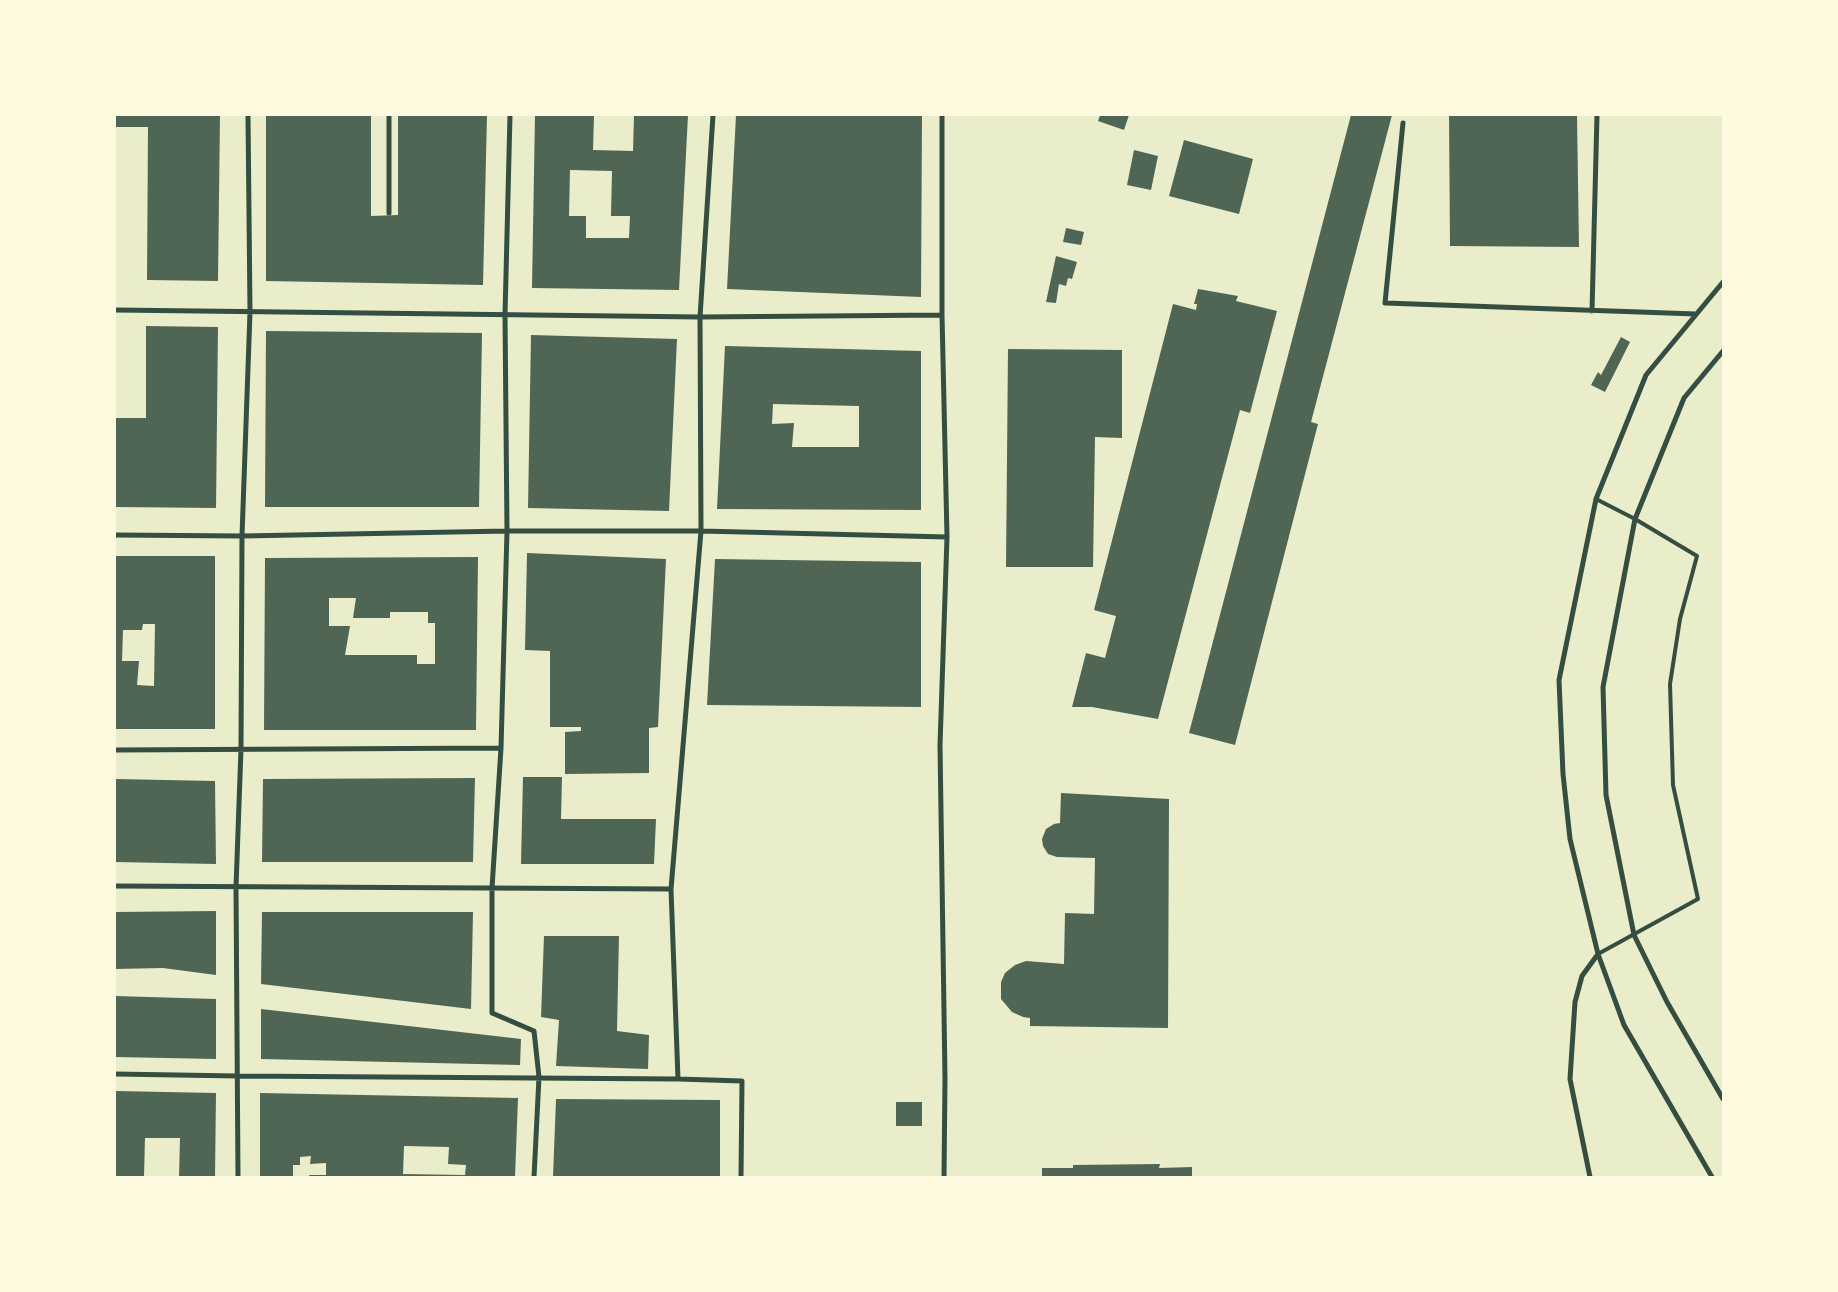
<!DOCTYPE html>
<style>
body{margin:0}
#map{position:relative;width:1838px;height:1292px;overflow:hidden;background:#e9edc9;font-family:"Roboto Condensed",sans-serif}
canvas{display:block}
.frame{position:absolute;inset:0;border:116px solid #fefae0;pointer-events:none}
</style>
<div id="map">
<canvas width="1838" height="1292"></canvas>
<div class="frame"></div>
</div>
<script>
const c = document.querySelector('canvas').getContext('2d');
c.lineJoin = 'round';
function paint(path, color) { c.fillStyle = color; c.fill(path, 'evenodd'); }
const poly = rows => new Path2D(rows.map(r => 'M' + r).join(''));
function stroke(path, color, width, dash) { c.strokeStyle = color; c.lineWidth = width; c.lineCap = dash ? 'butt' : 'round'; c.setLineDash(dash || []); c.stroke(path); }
const building = poly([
 [115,115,220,115,218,281,147,280,148,127,115,127],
 [266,115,371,115,371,216,398,215,398,115,487,115,483,285,266,281],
 [535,115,594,115,593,150,633,151,634,115,688,115,679,290,532,288],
 [570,170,612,171,611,216,630,216,629,238,586,238,586,216,569,216],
 [736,115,922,115,921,297,727,289],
 [1100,115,1129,115,1124,130,1098,121],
 [1351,115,1392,115,1311,422,1318,424,1235,745,1189,733],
 [1449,115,1577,115,1579,247,1450,246],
 [1184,140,1253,159,1239,214,1169,196],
 [1134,150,1158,156,1151,190,1127,185],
 [1066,228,1084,232,1081,245,1063,242],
 [1056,256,1077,262,1072,279,1068,278,1066,286,1059,284,1056,303,1046,302],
 [1198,289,1238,296,1236,301,1277,311,1250,413,1240,410,1158,719,1092,707,1072,707,1086,653,1105,658,1116,616,1094,610,1173,304,1196,310,1197,304,1194,304],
 [146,326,218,327,216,508,115,507,115,418,146,418],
 [266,331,482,333,479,507,265,507],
 [531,335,677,339,669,511,528,508],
 [1621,337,1630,342,1605,392,1591,385,1598,372,1601,375],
 [725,346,921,351,921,510,717,509],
 [773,404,859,406,859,447,792,447,794,423,772,424],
 [1008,349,1122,350,1122,438,1095,437,1093,567,1006,567],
 [527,553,666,559,658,727,649,728,649,773,565,774,565,732,581,731,581,727,550,727,550,651,525,650],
 [115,556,215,556,215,729,115,729],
 [143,624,155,624,154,686,137,685,139,661,122,661,123,630,142,630],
 [478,557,476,730,264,730,265,558],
 [329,598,356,598,353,618,390,618,390,612,428,612,428,623,435,623,435,664,417,664,417,655,345,655,350,626,329,626],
 [715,559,921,562,921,707,707,705],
 [523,777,562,777,561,819,656,819,654,864,521,864],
 [475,778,473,862,262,862,263,779],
 [115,779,215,781,216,864,115,862],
 [1061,793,1169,799,1168,1028,1030,1026,1030,1018,1023,1017,1012,1012,1001,999,1001,982,1005,973,1015,965,1026,961,1064,964,1065,913,1094,914,1095,858,1057,857,1048,854,1043,846,1042,839,1046,829,1054,824,1060,823],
 [216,911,216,975,163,968,115,969,115,912],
 [262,912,473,912,471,1009,261,984],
 [544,936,619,936,617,1031,649,1035,648,1069,556,1066,559,1020,541,1017],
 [115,996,216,999,216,1059,115,1057],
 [261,1009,521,1039,520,1065,261,1059],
 [115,1091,216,1093,215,1177,179,1177,180,1138,145,1138,144,1177,115,1177],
 [260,1093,518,1098,515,1177,310,1177,309,1175,326,1175,326,1163,310,1164,311,1156,300,1157,300,1165,293,1165,293,1177,260,1177],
 [404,1146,449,1147,448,1164,466,1165,465,1175,403,1174],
 [556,1099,720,1100,720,1177,553,1177],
 [896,1102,922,1102,922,1126,896,1126],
 [1160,1164,1159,1168,1192,1167,1192,1177,1042,1177,1042,1168,1073,1168,1073,1165]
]);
const service = poly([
 [1596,499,1635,519,1697,556,1680,619,1670,684,1673,785,1698,899,1598,954]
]);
const minor = poly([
 [389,115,389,213],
 [510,115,505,315,507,531,501,748,492,888,492,1013,534,1031,539,1077,534,1177],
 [713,115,700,317,701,531,671,889,678,1079,742,1081,741,1177],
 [942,115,942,315,947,537,940,745,945,1079,944,1177],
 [1403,123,1385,303,1696,314],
 [115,310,700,317,942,315],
 [1592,311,1597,115],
 [1723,351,1684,398,1635,519,1603,687,1606,795,1634,935,1667,1002,1723,1099],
 [115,535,242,536,507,531,701,531,947,537],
 [115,750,501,748],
 [115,886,671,889],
 [1598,954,1624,1025,1712,1177],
 [115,1074,238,1076,678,1079],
 [238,1177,236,887,241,749,242,536,250,312,248,115],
 [1590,1177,1570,1079,1575,1002,1582,976,1598,954,1570,839,1563,774,1559,680,1596,499,1646,375,1723,282]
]);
paint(building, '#4f6655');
stroke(service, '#344e41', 4);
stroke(minor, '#344e41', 5);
</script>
